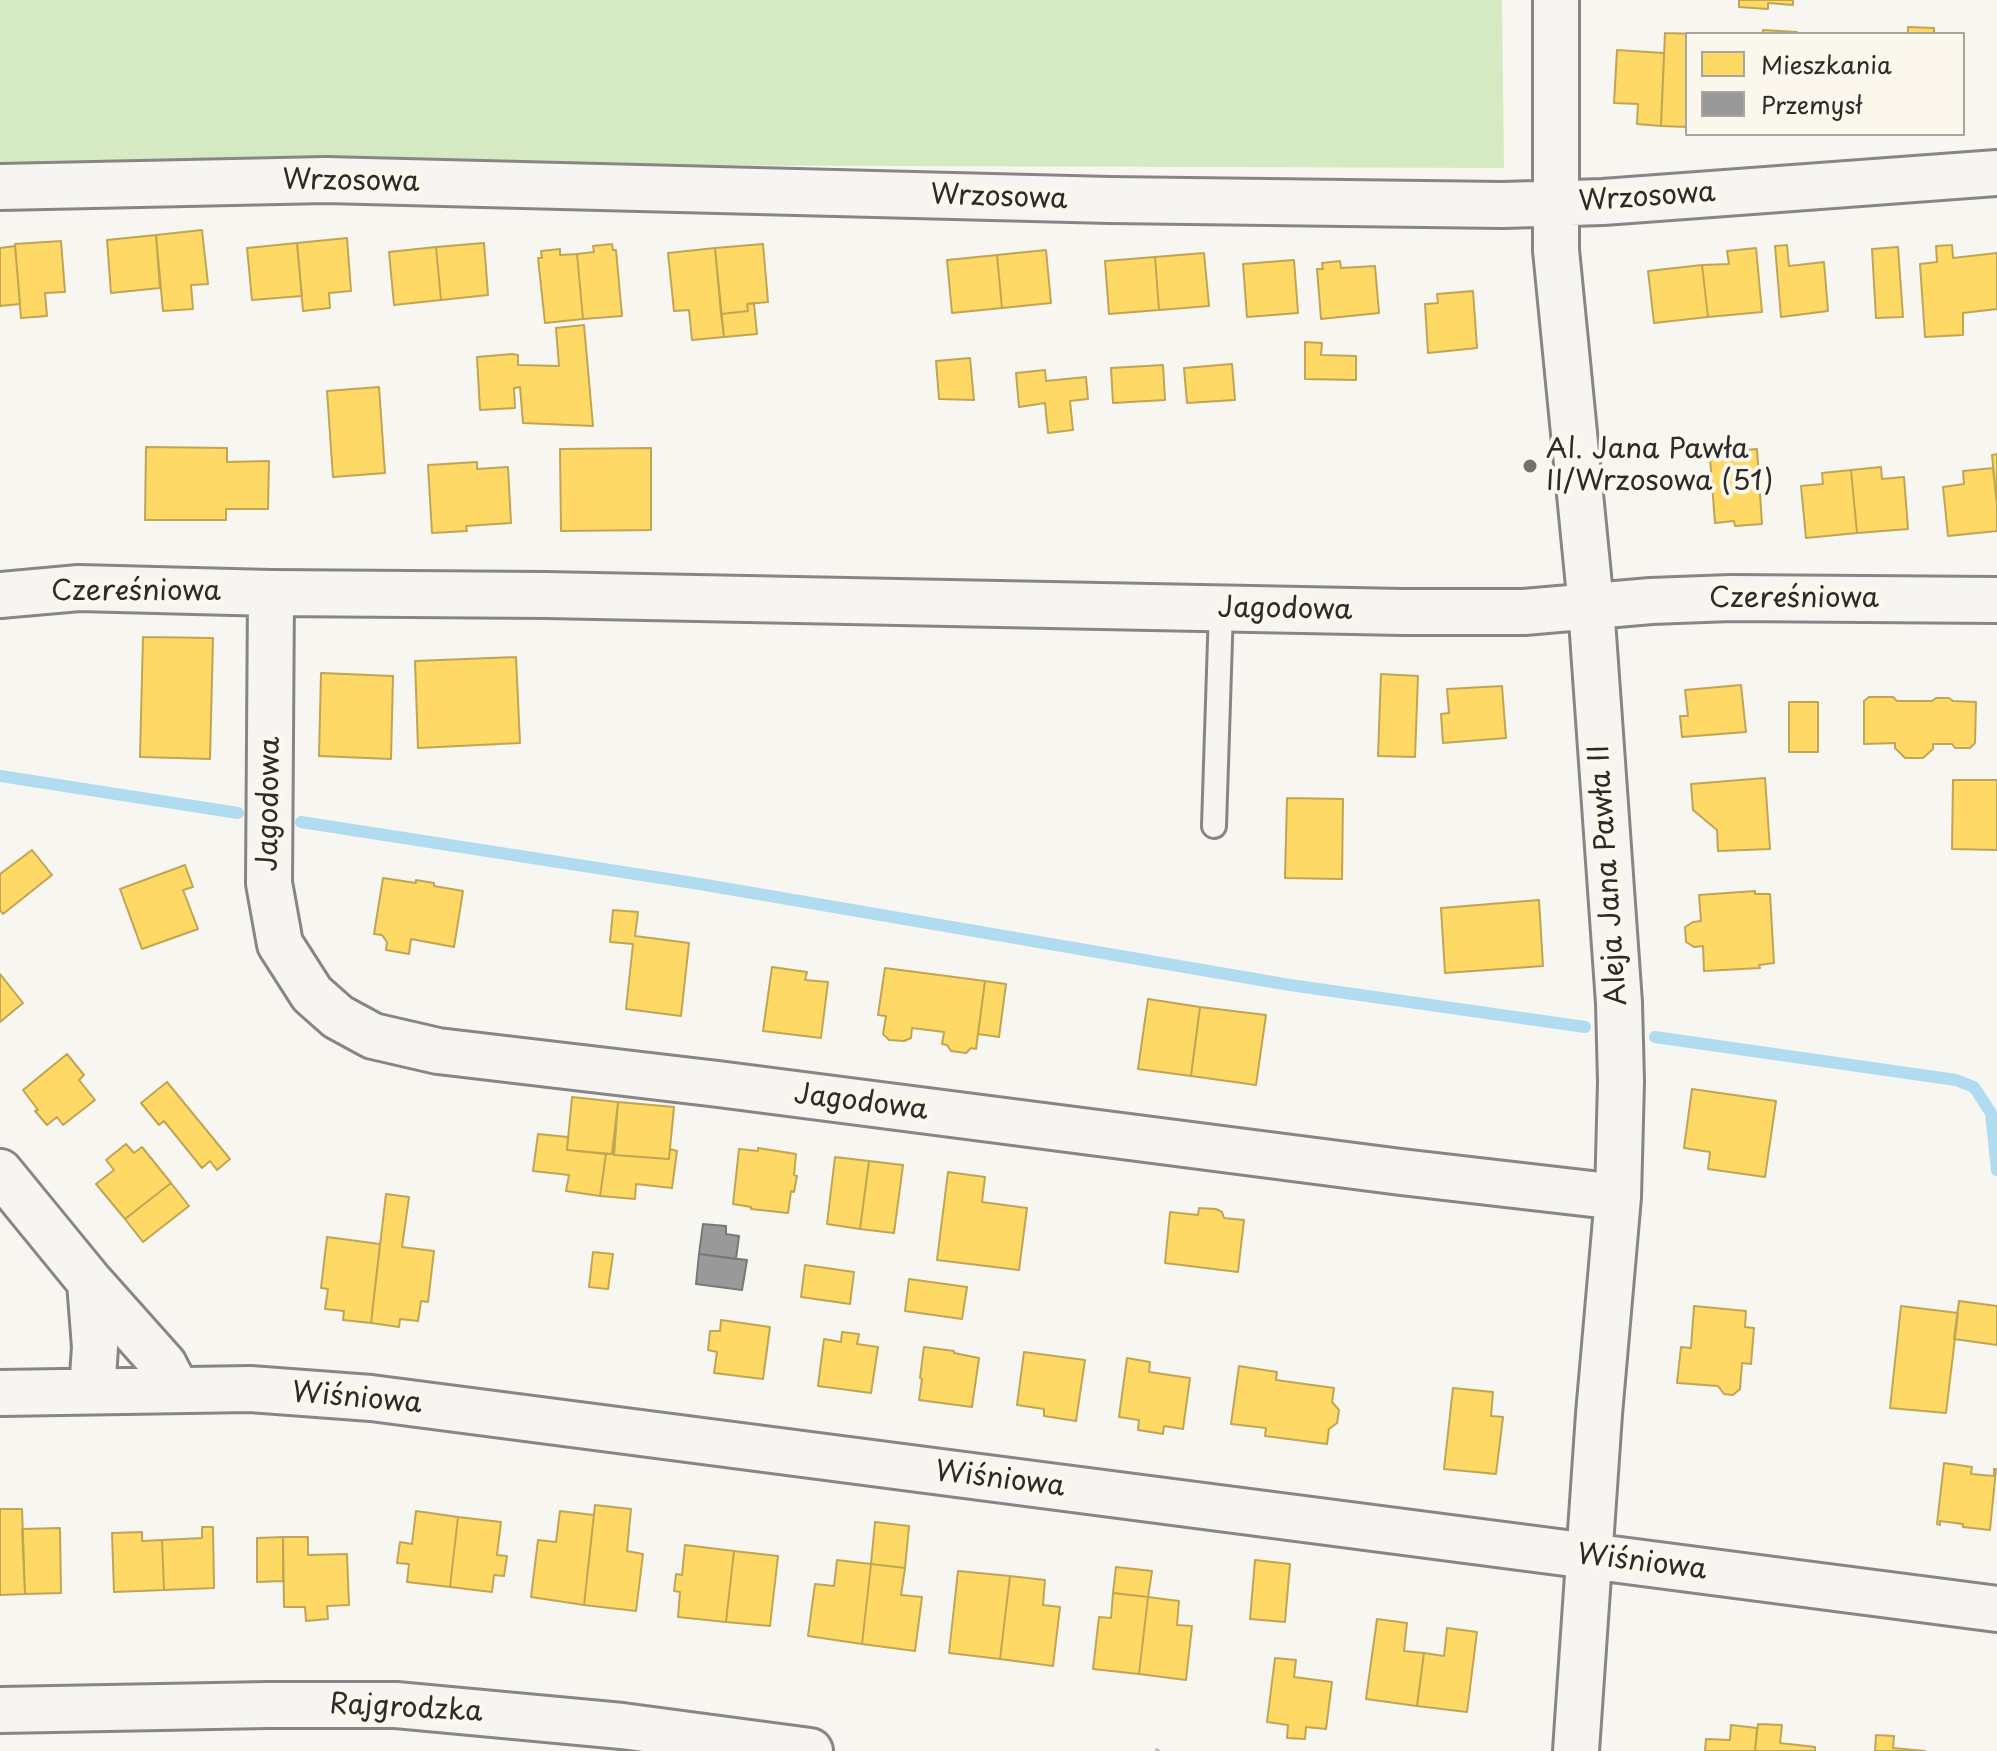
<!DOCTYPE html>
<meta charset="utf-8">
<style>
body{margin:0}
#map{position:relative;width:1997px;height:1751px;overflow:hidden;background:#f8f6f0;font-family:"Playpen Sans",sans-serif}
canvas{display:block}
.legend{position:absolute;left:1685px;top:32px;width:280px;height:104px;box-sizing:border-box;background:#fbf7ec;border:2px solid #a8a59f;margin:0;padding:10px 14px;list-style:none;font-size:24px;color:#2b2b2b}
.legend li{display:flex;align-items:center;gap:16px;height:40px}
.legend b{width:40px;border:2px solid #a8a59f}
</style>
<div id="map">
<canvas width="1997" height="1751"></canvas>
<ul class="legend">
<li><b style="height:22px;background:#ffd966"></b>Mieszkania</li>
<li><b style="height:22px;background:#999"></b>Przemysł</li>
</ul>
</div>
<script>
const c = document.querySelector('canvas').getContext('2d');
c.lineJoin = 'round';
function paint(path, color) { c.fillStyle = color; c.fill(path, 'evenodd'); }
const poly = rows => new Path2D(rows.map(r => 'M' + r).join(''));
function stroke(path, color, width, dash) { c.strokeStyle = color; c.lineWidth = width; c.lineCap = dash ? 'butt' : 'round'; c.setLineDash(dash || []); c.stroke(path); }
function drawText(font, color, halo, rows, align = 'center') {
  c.font = font + ' "Playpen Sans",sans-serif'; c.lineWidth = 8; c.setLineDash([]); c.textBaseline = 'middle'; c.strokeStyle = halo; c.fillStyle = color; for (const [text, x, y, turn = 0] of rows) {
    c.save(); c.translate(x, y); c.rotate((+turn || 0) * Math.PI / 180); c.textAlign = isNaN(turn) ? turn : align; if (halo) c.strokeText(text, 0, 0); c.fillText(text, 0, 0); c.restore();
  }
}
const green = poly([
 [0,0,1502,0,1504,168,0,163]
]);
const homes = poly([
 [1739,0,1793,0,1793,5,1768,3,1768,9,1739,7,1739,0],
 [1908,27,1934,28,1934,34,1908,34,1908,27],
 [1763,30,1797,32,1797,34,1763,34,1763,30],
 [1665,33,1697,34,1687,34,1687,127,1661,126,1665,33],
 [1617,50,1664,53,1661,126,1637,124,1638,104,1614,103,1617,50],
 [202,230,208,284,191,285,193,309,163,311,156,235,202,230],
 [156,235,160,288,111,293,107,240,156,235],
 [347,238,351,291,329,293,330,308,303,311,297,243,347,238],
 [61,241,65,292,45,293,47,316,21,318,15,244,61,241],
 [297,243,302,296,252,300,247,248,297,243],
 [484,243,488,295,441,300,436,247,484,243],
 [612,244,613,250,616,250,622,316,583,319,577,254,594,252,593,246,612,244],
 [763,244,768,302,747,304,748,311,721,314,715,248,763,244],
 [1787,245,1789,266,1824,262,1828,311,1781,317,1775,246,1787,245],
 [1952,245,1953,258,1997,253,1997,309,1963,313,1963,335,1925,337,1920,264,1937,262,1936,246,1952,245],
 [15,246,20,304,0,306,0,248,15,246],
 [436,247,441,300,394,305,389,252,436,247],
 [1898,247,1903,317,1876,318,1872,249,1898,247],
 [715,248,724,337,692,340,689,310,674,311,668,253,715,248],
 [1756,248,1762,312,1708,317,1702,265,1729,264,1727,251,1756,248],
 [560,249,560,255,577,254,583,319,545,323,538,258,542,258,541,251,560,249],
 [1046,250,1051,303,1002,308,997,255,1046,250],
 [1204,253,1209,306,1159,310,1155,257,1204,253],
 [997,255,1002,308,952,313,947,260,997,255],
 [1155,257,1159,310,1109,314,1105,261,1155,257],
 [1294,260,1298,313,1247,317,1243,264,1294,260],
 [1340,261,1341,268,1375,266,1379,313,1321,319,1317,269,1323,269,1322,263,1340,261],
 [1702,265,1708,317,1654,323,1648,271,1702,265],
 [1473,291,1477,348,1428,353,1425,304,1438,303,1437,294,1473,291],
 [754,303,757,334,724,337,721,314,748,311,747,304,754,303],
 [584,325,593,426,523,423,520,387,514,388,515,408,480,410,477,357,512,354,518,355,518,365,559,366,556,328,584,325],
 [1305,342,1322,343,1321,355,1356,356,1356,380,1305,379,1305,342],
 [970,358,974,400,939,399,936,361,970,358],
 [1232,364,1235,400,1187,403,1184,368,1232,364],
 [1163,365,1165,400,1113,403,1111,368,1163,365],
 [1045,370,1046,381,1086,377,1088,399,1070,401,1073,430,1048,433,1045,403,1019,407,1016,373,1045,370],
 [379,387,385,473,333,477,327,391,379,387],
 [1731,443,1731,451,1757,449,1762,524,1735,526,1734,521,1715,523,1709,445,1731,443],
 [146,447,227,448,227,462,269,461,268,509,226,509,226,520,145,520,146,447],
 [651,448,651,530,561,531,560,449,651,448],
 [1997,454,1997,506,1992,455,1997,454],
 [477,462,477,469,508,467,511,523,466,526,467,531,432,533,428,465,477,462],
 [1881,467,1882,479,1904,477,1908,529,1857,533,1851,470,1881,467],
 [1993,468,1997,506,1997,531,1948,536,1943,487,1964,484,1963,471,1993,468],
 [1851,470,1857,533,1806,538,1801,486,1823,484,1822,473,1851,470],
 [143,637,213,638,210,759,140,757,143,637],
 [516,657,520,743,418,748,415,661,516,657],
 [321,673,393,676,391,759,319,756,321,673],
 [1381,674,1418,676,1415,757,1378,756,1381,674],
 [1741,685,1746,732,1682,737,1680,716,1688,716,1685,690,1741,685],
 [1502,686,1506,738,1443,743,1441,714,1449,713,1447,689,1502,686],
 [1869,697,1893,697,1897,701,1932,701,1936,698,1949,698,1953,701,1976,702,1975,743,1970,748,1955,748,1952,744,1933,744,1933,749,1923,758,1905,758,1895,748,1895,743,1864,744,1864,701,1869,697],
 [1789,702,1818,702,1818,752,1789,752,1789,702],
 [1765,778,1770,849,1718,851,1717,830,1693,810,1691,784,1765,778],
 [1953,780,1997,780,1997,850,1952,849,1953,780],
 [1287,798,1343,799,1342,879,1285,878,1287,798],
 [32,850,52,875,3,914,0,910,0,874,32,850],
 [185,865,193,887,183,890,198,929,142,949,120,889,185,865],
 [383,878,416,883,416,880,434,883,434,886,463,891,454,947,411,939,409,954,386,950,387,942,382,935,374,934,383,878],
 [1755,891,1755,894,1770,894,1774,963,1759,965,1760,968,1704,971,1703,946,1694,947,1686,942,1685,927,1693,922,1701,921,1699,895,1755,891],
 [1539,900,1543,966,1445,973,1441,908,1539,900],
 [613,910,638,912,635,936,689,943,681,1016,626,1009,633,944,610,942,613,910],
 [772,967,807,972,805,980,828,982,821,1038,763,1031,772,967],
 [885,968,985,981,976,1049,971,1048,966,1053,951,1051,947,1045,942,1044,944,1032,912,1028,911,1038,904,1041,889,1040,883,1034,886,1016,878,1015,885,968],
 [0,974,23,1003,0,1022,0,974],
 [985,981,1006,984,999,1037,978,1034,985,981],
 [1148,999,1200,1007,1191,1076,1138,1069,1148,999],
 [1200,1007,1266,1015,1256,1085,1191,1076,1200,1007],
 [67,1054,84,1075,79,1080,95,1100,63,1125,57,1117,47,1125,35,1111,38,1110,23,1090,67,1054],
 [167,1082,230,1159,217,1170,210,1161,202,1168,164,1121,159,1125,141,1103,167,1082],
 [1692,1089,1776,1101,1765,1177,1708,1169,1710,1152,1684,1148,1692,1089],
 [572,1097,618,1102,612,1154,567,1150,572,1097],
 [618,1102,674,1107,669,1159,614,1155,618,1102],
 [615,1130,614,1155,669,1159,670,1149,677,1151,672,1188,636,1184,635,1199,600,1196,606,1154,612,1154,615,1130],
 [538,1134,568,1137,567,1150,606,1154,600,1196,566,1191,569,1175,533,1171,538,1134],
 [126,1144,134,1153,142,1147,171,1183,125,1219,96,1184,114,1170,106,1160,126,1144],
 [758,1148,796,1154,794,1175,797,1176,794,1192,791,1191,788,1213,751,1209,751,1207,733,1204,739,1149,758,1151,758,1148],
 [835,1157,869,1161,860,1229,827,1224,835,1157],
 [869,1161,903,1165,894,1233,860,1229,869,1161],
 [948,1172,985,1177,982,1202,1027,1208,1019,1270,937,1260,948,1172],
 [171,1183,189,1206,143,1242,125,1219,171,1183],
 [386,1194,409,1197,402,1247,434,1251,428,1302,421,1301,418,1321,400,1319,399,1327,371,1323,386,1194],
 [1199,1208,1216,1209,1222,1212,1224,1218,1244,1220,1238,1272,1165,1263,1170,1212,1198,1215,1199,1208],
 [327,1237,380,1244,371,1323,343,1320,344,1311,325,1309,328,1289,321,1288,327,1237],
 [593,1252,613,1254,608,1289,589,1287,593,1252],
 [805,1265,854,1272,850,1304,801,1297,805,1265],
 [909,1279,967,1287,962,1319,905,1311,909,1279],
 [1959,1301,1997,1306,1997,1345,1954,1339,1959,1301],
 [1694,1306,1746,1311,1745,1327,1754,1328,1751,1364,1742,1363,1740,1389,1733,1395,1724,1394,1718,1386,1677,1383,1681,1347,1691,1348,1694,1306],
 [1901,1306,1958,1313,1946,1413,1890,1408,1901,1306],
 [721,1320,770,1327,763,1379,714,1373,717,1352,708,1350,710,1331,720,1331,721,1320],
 [842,1332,859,1334,857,1344,878,1347,871,1393,818,1386,824,1339,841,1342,842,1332],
 [924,1347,954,1351,954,1353,979,1358,972,1407,919,1400,922,1379,920,1378,924,1347],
 [1024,1352,1085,1360,1076,1421,1044,1416,1044,1409,1017,1405,1024,1352],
 [1127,1358,1150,1362,1149,1372,1190,1378,1183,1429,1164,1426,1163,1434,1138,1430,1139,1420,1119,1417,1127,1358],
 [1239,1366,1277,1372,1276,1380,1334,1388,1332,1402,1339,1410,1337,1423,1329,1429,1327,1444,1265,1436,1266,1428,1231,1424,1239,1366],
 [1453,1388,1493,1392,1491,1416,1503,1417,1496,1474,1444,1469,1453,1388],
 [1944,1463,1972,1467,1971,1474,1994,1476,1994,1469,1996,1469,1990,1530,1963,1527,1963,1524,1940,1521,1940,1525,1937,1524,1944,1463],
 [595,1505,631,1509,627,1551,643,1554,636,1611,584,1605,595,1505],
 [0,1509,22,1509,25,1594,0,1595,0,1509],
 [416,1511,458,1517,450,1587,407,1582,409,1564,397,1563,400,1542,412,1544,416,1511],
 [560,1511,594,1515,584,1605,531,1597,538,1540,556,1542,560,1511],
 [458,1517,501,1522,497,1555,507,1556,504,1576,494,1575,492,1592,450,1587,458,1517],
 [875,1522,909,1526,905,1568,871,1564,875,1522],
 [202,1527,213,1527,214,1588,164,1590,162,1540,202,1538,202,1527],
 [60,1528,61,1593,25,1594,22,1529,60,1528],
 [142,1532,142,1541,162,1540,164,1590,114,1592,112,1533,142,1532],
 [283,1537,308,1537,308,1555,347,1554,349,1605,327,1606,328,1619,306,1621,305,1607,284,1607,283,1537],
 [283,1537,283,1581,257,1582,257,1538,283,1537],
 [685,1545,734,1551,726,1622,678,1617,680,1592,674,1591,676,1574,682,1575,685,1545],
 [734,1551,778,1556,770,1626,726,1622,734,1551],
 [837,1560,871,1564,862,1644,808,1636,815,1584,834,1586,837,1560],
 [1255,1560,1290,1564,1285,1622,1250,1619,1255,1560],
 [871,1564,905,1568,901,1595,922,1597,915,1651,862,1644,871,1564],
 [1116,1567,1152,1571,1148,1597,1113,1593,1116,1567],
 [958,1571,1010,1576,1000,1659,949,1653,958,1571],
 [1010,1576,1045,1580,1043,1605,1060,1607,1053,1666,1000,1659,1010,1576],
 [1113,1593,1148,1597,1139,1674,1093,1669,1099,1617,1111,1618,1113,1593],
 [1148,1597,1179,1601,1177,1625,1192,1626,1186,1680,1139,1674,1148,1597],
 [1377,1619,1407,1623,1404,1651,1424,1653,1417,1706,1366,1699,1377,1619],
 [1447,1628,1477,1632,1467,1712,1417,1706,1424,1653,1444,1656,1447,1628],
 [1275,1658,1296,1660,1294,1677,1332,1682,1326,1729,1306,1727,1305,1739,1287,1738,1288,1725,1267,1722,1275,1658],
 [1758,1724,1782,1725,1780,1743,1815,1747,1815,1751,1755,1751,1758,1724],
 [1731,1725,1757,1728,1755,1751,1705,1751,1706,1739,1730,1740,1731,1725],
 [1876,1735,1894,1736,1893,1748,1925,1751,1875,1751,1876,1735]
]);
const industry = poly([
 [703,1224,726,1226,726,1234,739,1236,736,1259,699,1254,703,1224],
 [699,1254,747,1260,742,1290,696,1284,699,1254]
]);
const stream = poly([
 [0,776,238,813],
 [301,822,700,884,1290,985,1585,1027],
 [1655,1037,1956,1080,1974,1087,1991,1113,1997,1170]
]);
const path = poly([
 [1157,1751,1158,1749]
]);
const lane = poly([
 [1214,826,1221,609]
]);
const street = poly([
 [1556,0,1556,250,1591,606,1619,1003,1621,1082,1618,1197,1599,1414,1576,1751],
 [0,187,326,180,1110,200,1503,205,1603,202,1997,173],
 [271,593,269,883,280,944,312,994,338,1017,373,1036,438,1051,718,1084,1401,1172,1618,1197],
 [0,595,79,588,271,593,545,595,1403,612,1524,612,1651,601,1731,598,1997,600],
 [0,1172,90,1282],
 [92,1391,95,1347,90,1282,164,1365,177,1390],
 [0,1393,250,1389,371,1398,1997,1609]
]);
const secondary = poly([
 [0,1710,268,1705,396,1705,622,1726,810,1751]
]);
const markers = [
 [1530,466,8,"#737270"]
];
const streetNames = [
 ["Wrzosowa",351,182,1],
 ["Wrzosowa",999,198,2],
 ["Wrzosowa",1647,198,-4],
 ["Czereśniowa",136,592],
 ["Czereśniowa",1794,599],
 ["Jagodowa",1285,610,1],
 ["Jagodowa",270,804,-89],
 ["Aleja Jana Pawła II",1609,875,-94],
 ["Jagodowa",861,1103,7],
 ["Wiśniowa",357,1399,5],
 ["Wiśniowa",1000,1480,7],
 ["Wiśniowa",1642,1563,7],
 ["Rajgrodzka",406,1709,3]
];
const poiNames = [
 ["Al. Jana Pawła",1546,450],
 ["II/Wrzosowa (51)",1546,482]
];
paint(green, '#d5eac3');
paint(homes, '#ffd966');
stroke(homes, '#bfa554', 2);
paint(industry, '#999');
stroke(industry, '#787878', 2);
stroke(stream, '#b0dbf1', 12);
stroke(lane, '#878684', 28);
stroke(street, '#878684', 50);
stroke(secondary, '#878684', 50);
stroke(path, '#bcbab8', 5, [6, 6]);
stroke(lane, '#f6f5f1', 22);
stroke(street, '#f6f5f1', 44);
stroke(secondary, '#f6f5f1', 44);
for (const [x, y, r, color] of markers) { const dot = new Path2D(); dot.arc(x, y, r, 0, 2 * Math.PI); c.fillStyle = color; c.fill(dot); stroke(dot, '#fbf7ec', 3); }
drawText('28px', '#2b2b2b', '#fbf7ec', streetNames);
drawText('28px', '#2b2b2b', '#fbf7ec', poiNames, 'left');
</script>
